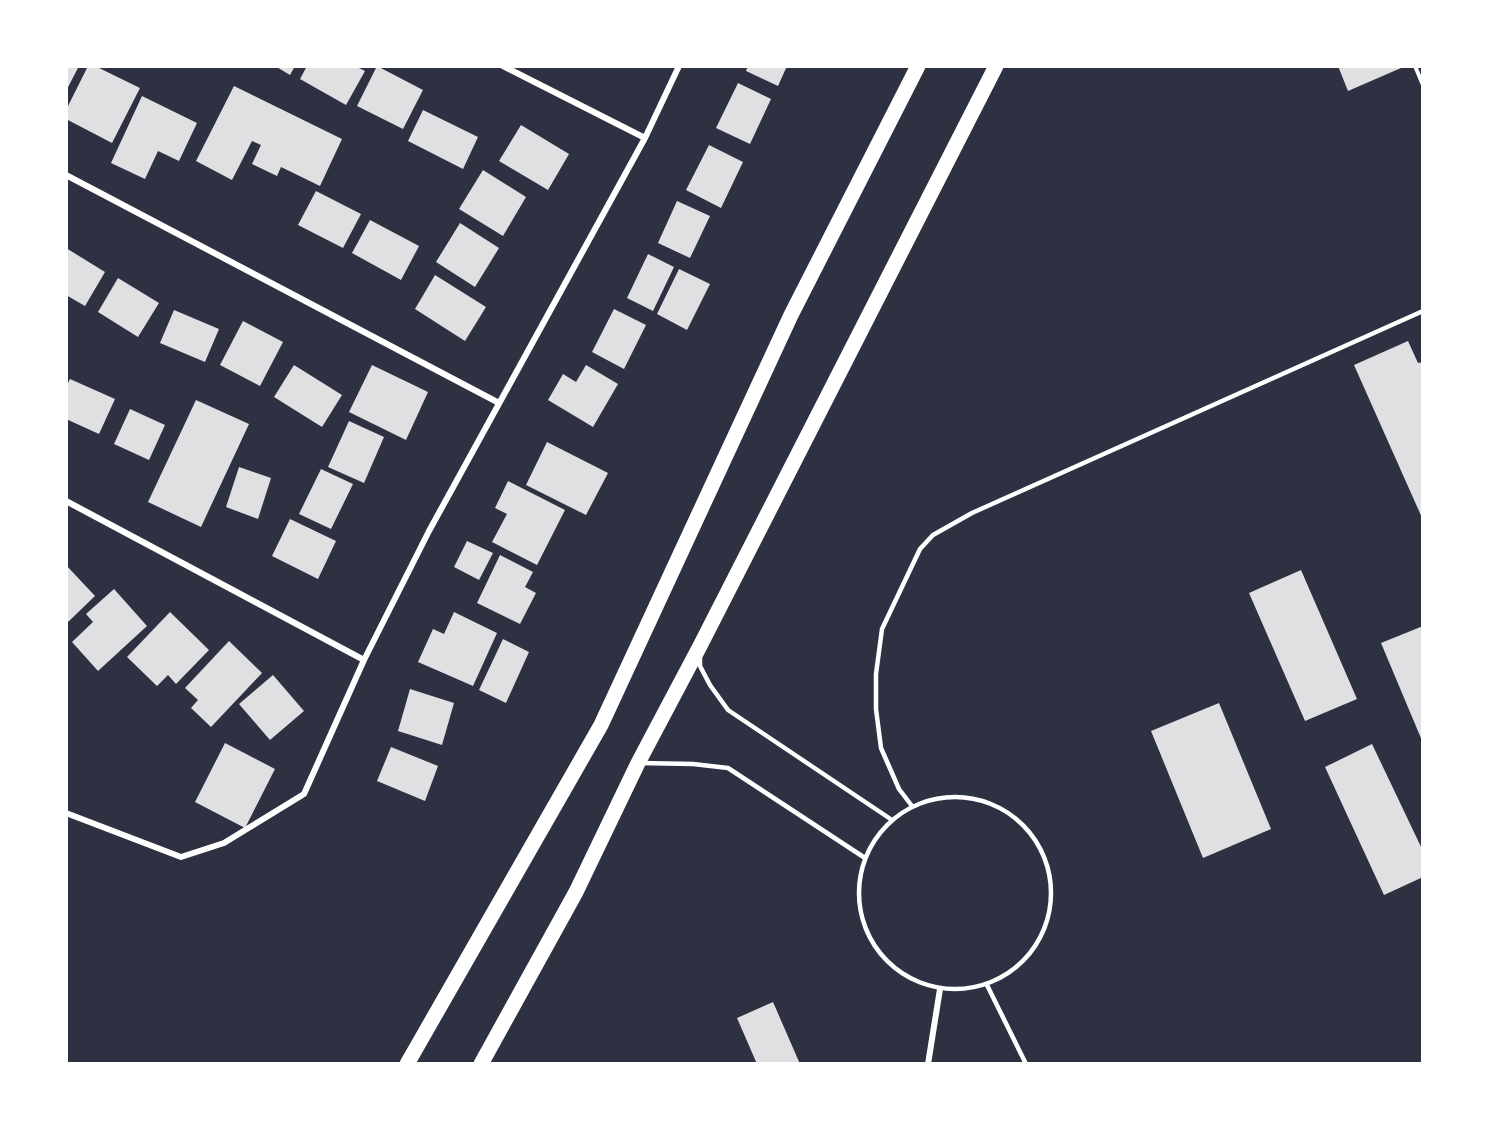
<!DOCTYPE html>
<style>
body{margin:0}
#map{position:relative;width:1489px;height:1130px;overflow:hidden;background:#2d3142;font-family:"Open Sans",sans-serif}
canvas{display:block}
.frame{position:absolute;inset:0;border:68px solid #fff;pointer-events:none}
</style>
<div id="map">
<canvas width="1489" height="1130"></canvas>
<div class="frame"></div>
</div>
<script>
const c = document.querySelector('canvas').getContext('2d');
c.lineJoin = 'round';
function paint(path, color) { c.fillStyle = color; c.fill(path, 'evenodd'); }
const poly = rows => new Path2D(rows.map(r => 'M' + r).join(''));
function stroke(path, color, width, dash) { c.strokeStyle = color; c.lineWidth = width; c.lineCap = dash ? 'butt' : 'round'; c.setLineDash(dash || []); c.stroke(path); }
const building = poly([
 [66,66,79,66,66,91],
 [88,66,95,66,140,88,112,143,66,119,66,110],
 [275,66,295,66,290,75],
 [307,66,355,66,365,71,346,105,300,79],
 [377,66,423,90,403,129,357,106],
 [748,66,787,66,778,86,746,71],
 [1338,66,1400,66,1401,68,1348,91],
 [738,83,771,99,750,144,716,128],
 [234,86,342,139,320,186,281,167,277,176,252,164,261,145,252,141,232,180,196,161],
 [142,96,197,123,179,161,158,151,145,179,111,163],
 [423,110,478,137,463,169,408,141],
 [521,125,569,154,548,190,499,161],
 [709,145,743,162,721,208,686,190],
 [483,170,526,197,503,236,459,209],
 [316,191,361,214,343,248,298,225],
 [677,201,710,216,690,258,658,243],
 [370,220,419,246,401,280,352,253],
 [460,223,499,248,475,287,436,262],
 [66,248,105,272,85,306,66,295],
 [648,254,674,267,653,311,627,298],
 [679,269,710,284,687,330,657,314],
 [435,275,486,307,465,341,415,309],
 [118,278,159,303,138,337,98,312],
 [614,309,646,325,624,369,592,352],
 [174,310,219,329,205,362,160,343],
 [243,321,283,342,260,386,220,365],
 [1408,341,1418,363,1423,362,1423,520,1354,365],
 [294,365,342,395,322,427,274,397],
 [372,365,428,392,406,440,349,412],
 [586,365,618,384,593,427,548,400,563,374,576,382],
 [70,379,115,399,99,434,66,419,66,387],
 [196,400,249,424,201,527,148,502],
 [130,409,165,425,149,460,114,444],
 [349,421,384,437,364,483,328,467],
 [547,442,608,473,586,515,526,485],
 [239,467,271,478,258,519,226,507],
 [321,469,353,484,331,529,299,514],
 [508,481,565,510,537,565,492,542,507,514,495,508],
 [290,519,336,541,318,579,272,556],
 [467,541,493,553,479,580,454,567],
 [500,555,533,572,525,587,536,593,520,624,477,603],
 [66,565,95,596,68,622,66,620],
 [1301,570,1357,699,1305,721,1249,593],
 [114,589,147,626,98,671,72,642,93,622,86,614],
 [170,612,209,650,176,684,168,675,157,686,127,657],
 [454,612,497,633,473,686,418,662,433,629,444,634],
 [1423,626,1423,743,1381,643],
 [503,639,529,652,506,703,479,690],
 [229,641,262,673,211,727,191,708,198,700,185,688],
 [273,675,304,711,270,740,239,704],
 [410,689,454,703,442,745,398,731],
 [1219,703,1271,829,1203,858,1151,731],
 [225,743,275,769,245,828,195,802],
 [1372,744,1423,851,1423,877,1384,895,1325,767],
 [391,747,438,766,425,801,377,781],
 [773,1002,800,1064,757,1064,737,1018]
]);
const path = poly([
 [1415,66,1423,85]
]);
const service = poly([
 [700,658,700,666,710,685,728,710,892,820],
 [640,763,693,764,728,768,865,858],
 '859 893a96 96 0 1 1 192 0a96 96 0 1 1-192 0Z',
 [912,806,899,789,881,748,876,709,876,674,882,629,920,549,933,535,972,513,1423,311],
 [987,985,1026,1064]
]);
const minor = poly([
 [503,66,645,138],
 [66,175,499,403],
 [66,501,364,660],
 [66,813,181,857,224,843,304,794,364,660,429,531,645,138,679,66],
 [928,1064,940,989]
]);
const primary = poly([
 [407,1064,601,725,791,315,918,66],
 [481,1064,576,892,638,763,700,646,996,66]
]);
paint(building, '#e0e0e3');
stroke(path, '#fff', 4);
stroke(service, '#fff', 4.5);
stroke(minor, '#fff', 6);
stroke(primary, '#fff', 15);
</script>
